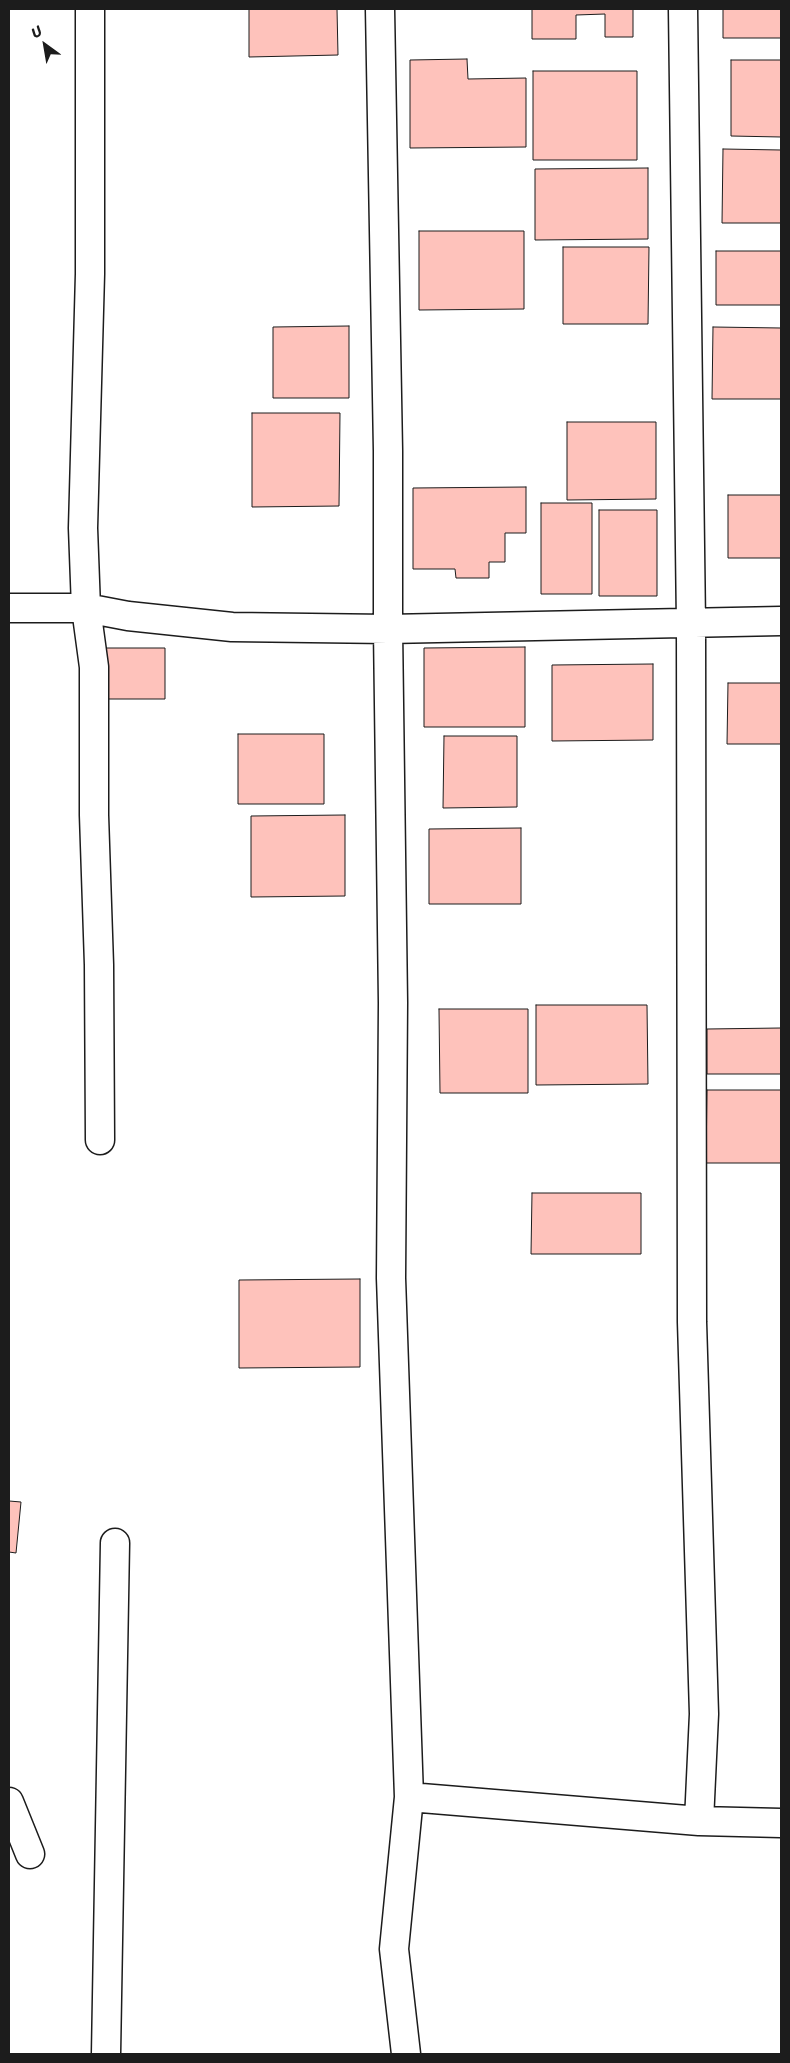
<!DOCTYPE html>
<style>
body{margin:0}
#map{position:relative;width:790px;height:2063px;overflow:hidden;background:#fff;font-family:Sriracha,sans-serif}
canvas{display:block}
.frame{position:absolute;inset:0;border:10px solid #1c1c1c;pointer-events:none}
.north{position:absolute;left:20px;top:20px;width:50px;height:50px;-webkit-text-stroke:4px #fff;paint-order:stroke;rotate:328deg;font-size:14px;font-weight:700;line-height:20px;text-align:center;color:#1c1c1c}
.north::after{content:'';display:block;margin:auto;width:18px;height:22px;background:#1c1c1c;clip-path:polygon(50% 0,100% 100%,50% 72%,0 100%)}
</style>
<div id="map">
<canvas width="790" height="2063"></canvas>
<div class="frame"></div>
<div class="north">U</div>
</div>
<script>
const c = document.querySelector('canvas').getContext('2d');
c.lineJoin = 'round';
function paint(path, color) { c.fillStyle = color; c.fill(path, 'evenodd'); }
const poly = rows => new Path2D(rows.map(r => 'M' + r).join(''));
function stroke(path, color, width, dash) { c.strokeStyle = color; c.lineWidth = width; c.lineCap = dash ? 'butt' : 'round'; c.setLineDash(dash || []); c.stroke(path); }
const building = poly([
 [249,9,337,9,338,55,249,57,249,9],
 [532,9,633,9,633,37,605,37,605,14,576,15,576,39,532,39,532,9],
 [723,9,781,9,781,38,723,38,723,9],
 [467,59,468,79,526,78,526,147,410,148,410,60,467,59],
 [731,60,781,60,781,137,731,136,731,60],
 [533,71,637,71,637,160,533,160,533,71],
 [723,149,781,150,781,223,722,223,723,149],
 [648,168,648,239,535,240,535,169,648,168],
 [419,231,524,231,524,309,419,310,419,231],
 [563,247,649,247,648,324,563,324,563,247],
 [716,251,781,251,781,305,716,305,716,251],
 [349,326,349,398,273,398,273,327,349,326],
 [713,327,781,328,781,399,712,399,713,327],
 [252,413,340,413,339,506,252,507,252,413],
 [567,422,656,422,656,499,567,500,567,422],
 [526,487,526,533,505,533,505,562,489,562,489,578,456,578,455,569,413,569,413,488,526,487],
 [728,495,781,495,781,558,728,558,728,495],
 [541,503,592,503,592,594,541,594,541,503],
 [599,510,657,510,657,596,599,596,599,510],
 [525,647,525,727,424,727,424,648,525,647],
 [106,648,165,648,165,699,106,699,106,648],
 [653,664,653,740,552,741,552,665,653,664],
 [728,683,781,683,781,744,727,744,728,683],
 [238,734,324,734,324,804,238,804,238,734],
 [444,736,517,736,517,807,443,808,444,736],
 [345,815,345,896,251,897,251,816,345,815],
 [521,828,521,904,429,904,429,829,521,828],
 [536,1005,647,1005,648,1084,536,1085,536,1005],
 [439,1009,528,1009,528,1093,440,1093,439,1009],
 [781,1028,781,1074,707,1074,707,1029,781,1028],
 [707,1090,781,1090,781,1163,706,1163,707,1090],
 [532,1193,641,1193,641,1254,531,1254,532,1193],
 [360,1279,360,1367,239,1368,239,1280,360,1279],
 [9,1501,21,1502,16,1553,9,1552,9,1501]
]);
const minor = poly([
 [90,9,90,274,83,528,86,608,128,616,232,627,388,629,393,1003,391,1278,409,1797,394,1949,406,2054],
 [380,9,388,451,388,629,781,621],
 [9,608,86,608,94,667,94,815,99,965,100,1140],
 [409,1797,699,1821,704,1714,692,1322,691,624,683,9],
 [9,1802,30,1854],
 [699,1821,781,1823],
 [106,2054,115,1543]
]);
paint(building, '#fec2bb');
stroke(building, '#1c1c1c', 1);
stroke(minor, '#1c1c1c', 31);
stroke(minor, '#fff', 28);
</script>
